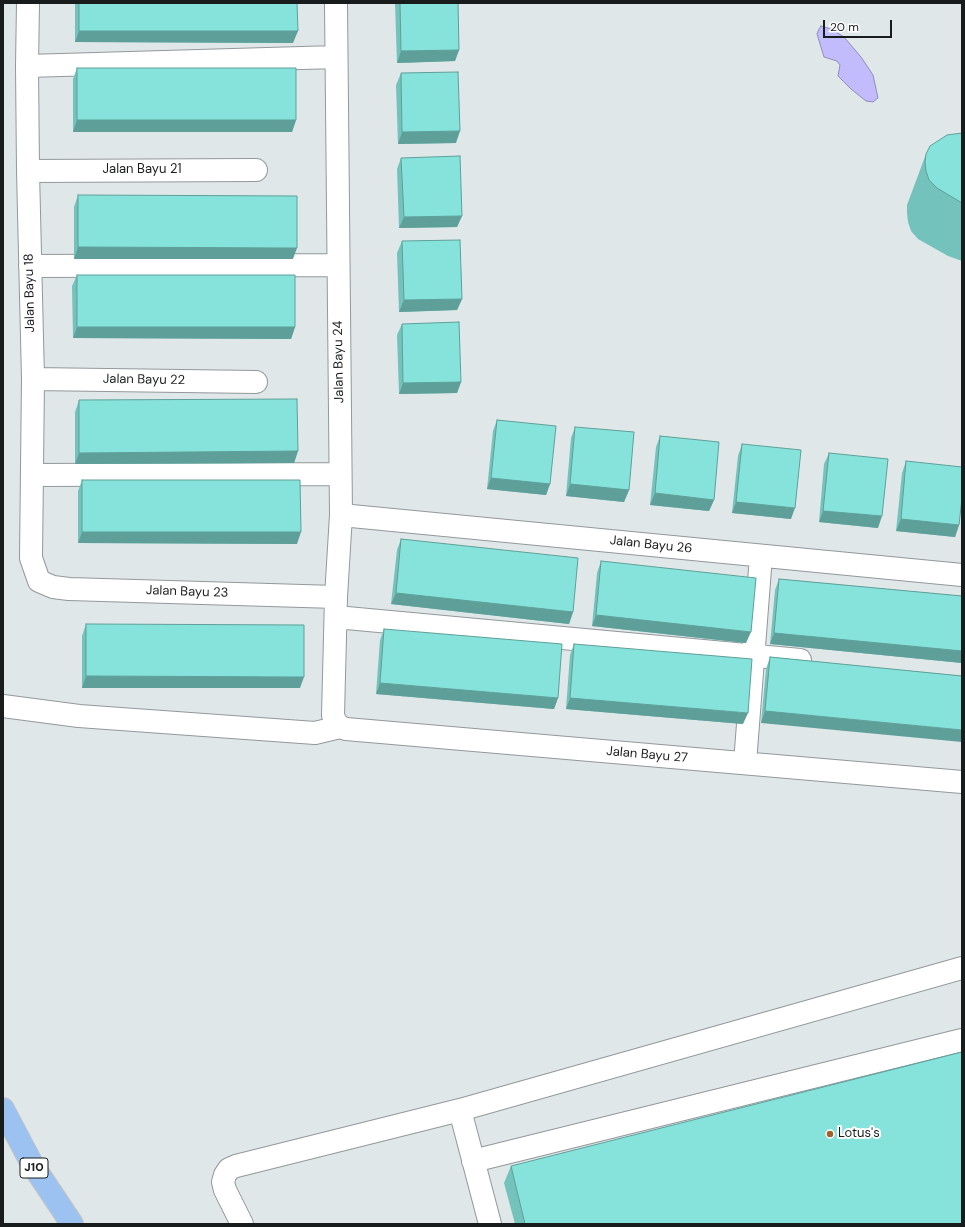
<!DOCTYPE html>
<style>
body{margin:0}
#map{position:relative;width:965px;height:1227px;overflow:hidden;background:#e0e7e9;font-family:"DM Sans",sans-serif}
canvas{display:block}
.frame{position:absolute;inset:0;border:4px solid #191c1d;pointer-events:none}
.scale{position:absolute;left:823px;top:20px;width:69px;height:18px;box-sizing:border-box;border:2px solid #191c1d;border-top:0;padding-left:5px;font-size:12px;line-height:14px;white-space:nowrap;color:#191c1d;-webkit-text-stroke:3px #fff;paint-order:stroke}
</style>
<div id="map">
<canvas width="965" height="1227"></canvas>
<div class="frame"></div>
<div class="scale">20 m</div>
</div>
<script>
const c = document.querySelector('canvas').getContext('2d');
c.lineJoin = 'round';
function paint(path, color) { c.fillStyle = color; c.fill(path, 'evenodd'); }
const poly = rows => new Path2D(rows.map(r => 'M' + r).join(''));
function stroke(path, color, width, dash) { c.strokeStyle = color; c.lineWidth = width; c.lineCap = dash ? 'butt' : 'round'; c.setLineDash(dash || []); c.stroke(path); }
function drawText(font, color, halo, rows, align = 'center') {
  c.font = font + ' "DM Sans",sans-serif'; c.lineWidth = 4; c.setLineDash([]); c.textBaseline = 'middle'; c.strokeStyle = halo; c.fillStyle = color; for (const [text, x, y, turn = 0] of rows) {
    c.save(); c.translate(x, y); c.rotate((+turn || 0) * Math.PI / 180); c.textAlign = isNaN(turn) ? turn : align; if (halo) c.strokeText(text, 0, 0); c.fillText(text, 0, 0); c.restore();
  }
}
const water = poly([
 [821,26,831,29,844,37,861,57,873,75,878,98,873,102,866,101,851,89,838,76,840,65,837,61,824,57,817,34,819,29,821,26]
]);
const minor = poly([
 [28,3,27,66,28,171,33,379,31,558,39,581,53,587,69,589,336,597],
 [336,3,341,515,336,597,333,715,335,721,340,727,346,729,962,782],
 [27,66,336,57],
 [28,171,256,170],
 [30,266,338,265],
 [33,379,256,382],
 [32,475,340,474],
 [341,515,962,575],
 [336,617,800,660],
 [3,706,79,716,315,733,340,727],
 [745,763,761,556],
 [473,1161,962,1040],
 [242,1224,225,1190,223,1182,225,1175,229,1169,236,1166,460,1110],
 [490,1224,460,1110,962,968]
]);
const major = poly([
 [3,1109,32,1164,72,1224]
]);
const wall = poly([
 [75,3,297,3,293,43,75,42],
 [395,3,458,3,459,50,455,61,397,63],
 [77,68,296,120,292,132,73,132,73,79],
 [401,73,456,143,398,144,396,85],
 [962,133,962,261,948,256,918,239,911,231,908,222,907,213,907,205,926,154],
 [401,158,462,216,457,227,399,228,397,169],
 [78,195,293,259,74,259,74,207],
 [402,241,462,299,457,310,399,312,397,253],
 [77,275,295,327,291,339,73,338,72,286],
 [402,324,461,382,457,393,399,394,397,335],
 [79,400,298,451,294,463,75,464,75,412],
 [497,420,550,484,546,495,487,489,493,431],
 [575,427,629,490,624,502,566,496,571,438],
 [660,436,714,500,709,511,650,505,656,447],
 [742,444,791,519,732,513,738,456],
 [829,453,878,528,819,522,824,464],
 [906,461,959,525,955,537,896,531,902,473],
 [82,480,297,544,78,543,78,491],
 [401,539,573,612,569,624,391,604,397,550],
 [601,561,746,643,592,626,597,573],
 [779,579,962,596,962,663,770,644,775,590],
 [86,624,300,688,82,688,82,636],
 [384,629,558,698,554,709,376,694,380,640],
 [574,644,743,724,566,709,570,655],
 [770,657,962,676,761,723,766,669],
 [511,1166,962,1224,515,1224,504,1183]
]);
const shadedWall = poly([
 [79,31,298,31,293,43,75,42],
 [459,50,455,61,397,63,401,51],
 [77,120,296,120,292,132,73,132],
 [460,131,456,143,398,144,402,132],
 [462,216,457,227,399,228,404,217],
 [78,247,297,248,293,259,74,259],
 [462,299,457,310,399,312,404,300],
 [77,327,295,327,291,339,73,338],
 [461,382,457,393,399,394,403,383],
 [298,451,294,463,75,464,79,453],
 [491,478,550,484,546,495,487,489],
 [570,484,629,490,624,502,566,496],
 [655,493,714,500,709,511,650,505],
 [736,502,795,508,791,519,732,513],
 [823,511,882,516,878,528,819,522],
 [901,519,959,525,955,537,896,531],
 [82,532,301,532,297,544,78,543],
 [396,593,573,612,569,624,391,604],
 [596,615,751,632,746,643,592,626],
 [774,633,962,651,962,663,770,644],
 [86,676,304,677,300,688,82,688],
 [380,683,558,698,554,709,376,694],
 [570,698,748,713,743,724,566,709],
 [765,711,962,730,962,742,761,723]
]);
const building = poly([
 [79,3,297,3,298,31,79,31,79,3],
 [400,3,458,3,459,50,401,51,400,3],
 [77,68,296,68,296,120,77,120,77,68],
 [458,72,460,131,402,132,401,73,458,72],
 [962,133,962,203,937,188,929,180,926,171,925,162,926,154,930,146,947,135,962,133],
 [460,156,462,216,404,217,401,158,460,156],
 [78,195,297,196,297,248,78,247,78,195],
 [460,240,462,299,404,300,402,241,460,240],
 [77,275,295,275,295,327,77,327,77,275],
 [459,322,461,382,403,383,402,324,459,322],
 [297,399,298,451,79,453,79,400,297,399],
 [497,420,556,426,550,484,491,478,497,420],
 [575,427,634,432,629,490,570,484,575,427],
 [660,436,719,442,714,500,655,493,660,436],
 [742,444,801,450,795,508,736,502,742,444],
 [829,453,888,459,882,516,823,511,829,453],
 [906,461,962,467,962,498,959,525,901,519,906,461],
 [82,480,300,480,301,532,82,532,82,480],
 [401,539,578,558,573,612,396,593,401,539],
 [601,561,756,578,751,632,596,615,601,561],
 [779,579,962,596,962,651,774,633,779,579],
 [86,624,304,625,304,677,86,676,86,624],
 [384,629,562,644,558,698,380,683,384,629],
 [574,644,752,659,748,713,570,698,574,644],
 [770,657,962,676,962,730,765,711,770,657],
 [962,1052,962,1224,525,1224,511,1166,962,1052]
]);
const markers = [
 [830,1134,4,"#a2612c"]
];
const shields = [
 [34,1168,28]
];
const shieldNames = [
 ["J10",34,1168]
];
const streetNames = [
 ["Jalan Bayu 21",142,170],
 ["Jalan Bayu 18",30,293,-91],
 ["Jalan Bayu 24",339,362,-91],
 ["Jalan Bayu 22",144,380,1],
 ["Jalan Bayu 26",651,545,6],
 ["Jalan Bayu 23",187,592,2],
 ["Jalan Bayu 27",647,755,5]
];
const poiNames = [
 ["Lotus's",838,1134]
];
paint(water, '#c2bcfd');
stroke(water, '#8f8cba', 1);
stroke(minor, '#92989b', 24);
stroke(major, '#c3c4c4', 24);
stroke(minor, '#fff', 22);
stroke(major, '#9cc2f2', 22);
paint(wall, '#73c3bc');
paint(shadedWall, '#5e9f99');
paint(building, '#86e3db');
stroke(building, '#5e9f99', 1);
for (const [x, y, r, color] of markers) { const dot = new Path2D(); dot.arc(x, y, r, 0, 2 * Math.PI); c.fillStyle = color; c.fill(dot); stroke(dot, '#fff', 1.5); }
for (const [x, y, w] of shields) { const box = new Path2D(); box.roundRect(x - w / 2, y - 10, w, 20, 3); c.fillStyle = '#fff'; c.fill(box); stroke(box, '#191c1d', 1); }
drawText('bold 12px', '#191c1d', null, shieldNames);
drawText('13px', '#191c1d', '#fff', streetNames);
drawText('13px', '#191c1d', '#fff', poiNames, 'left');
</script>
